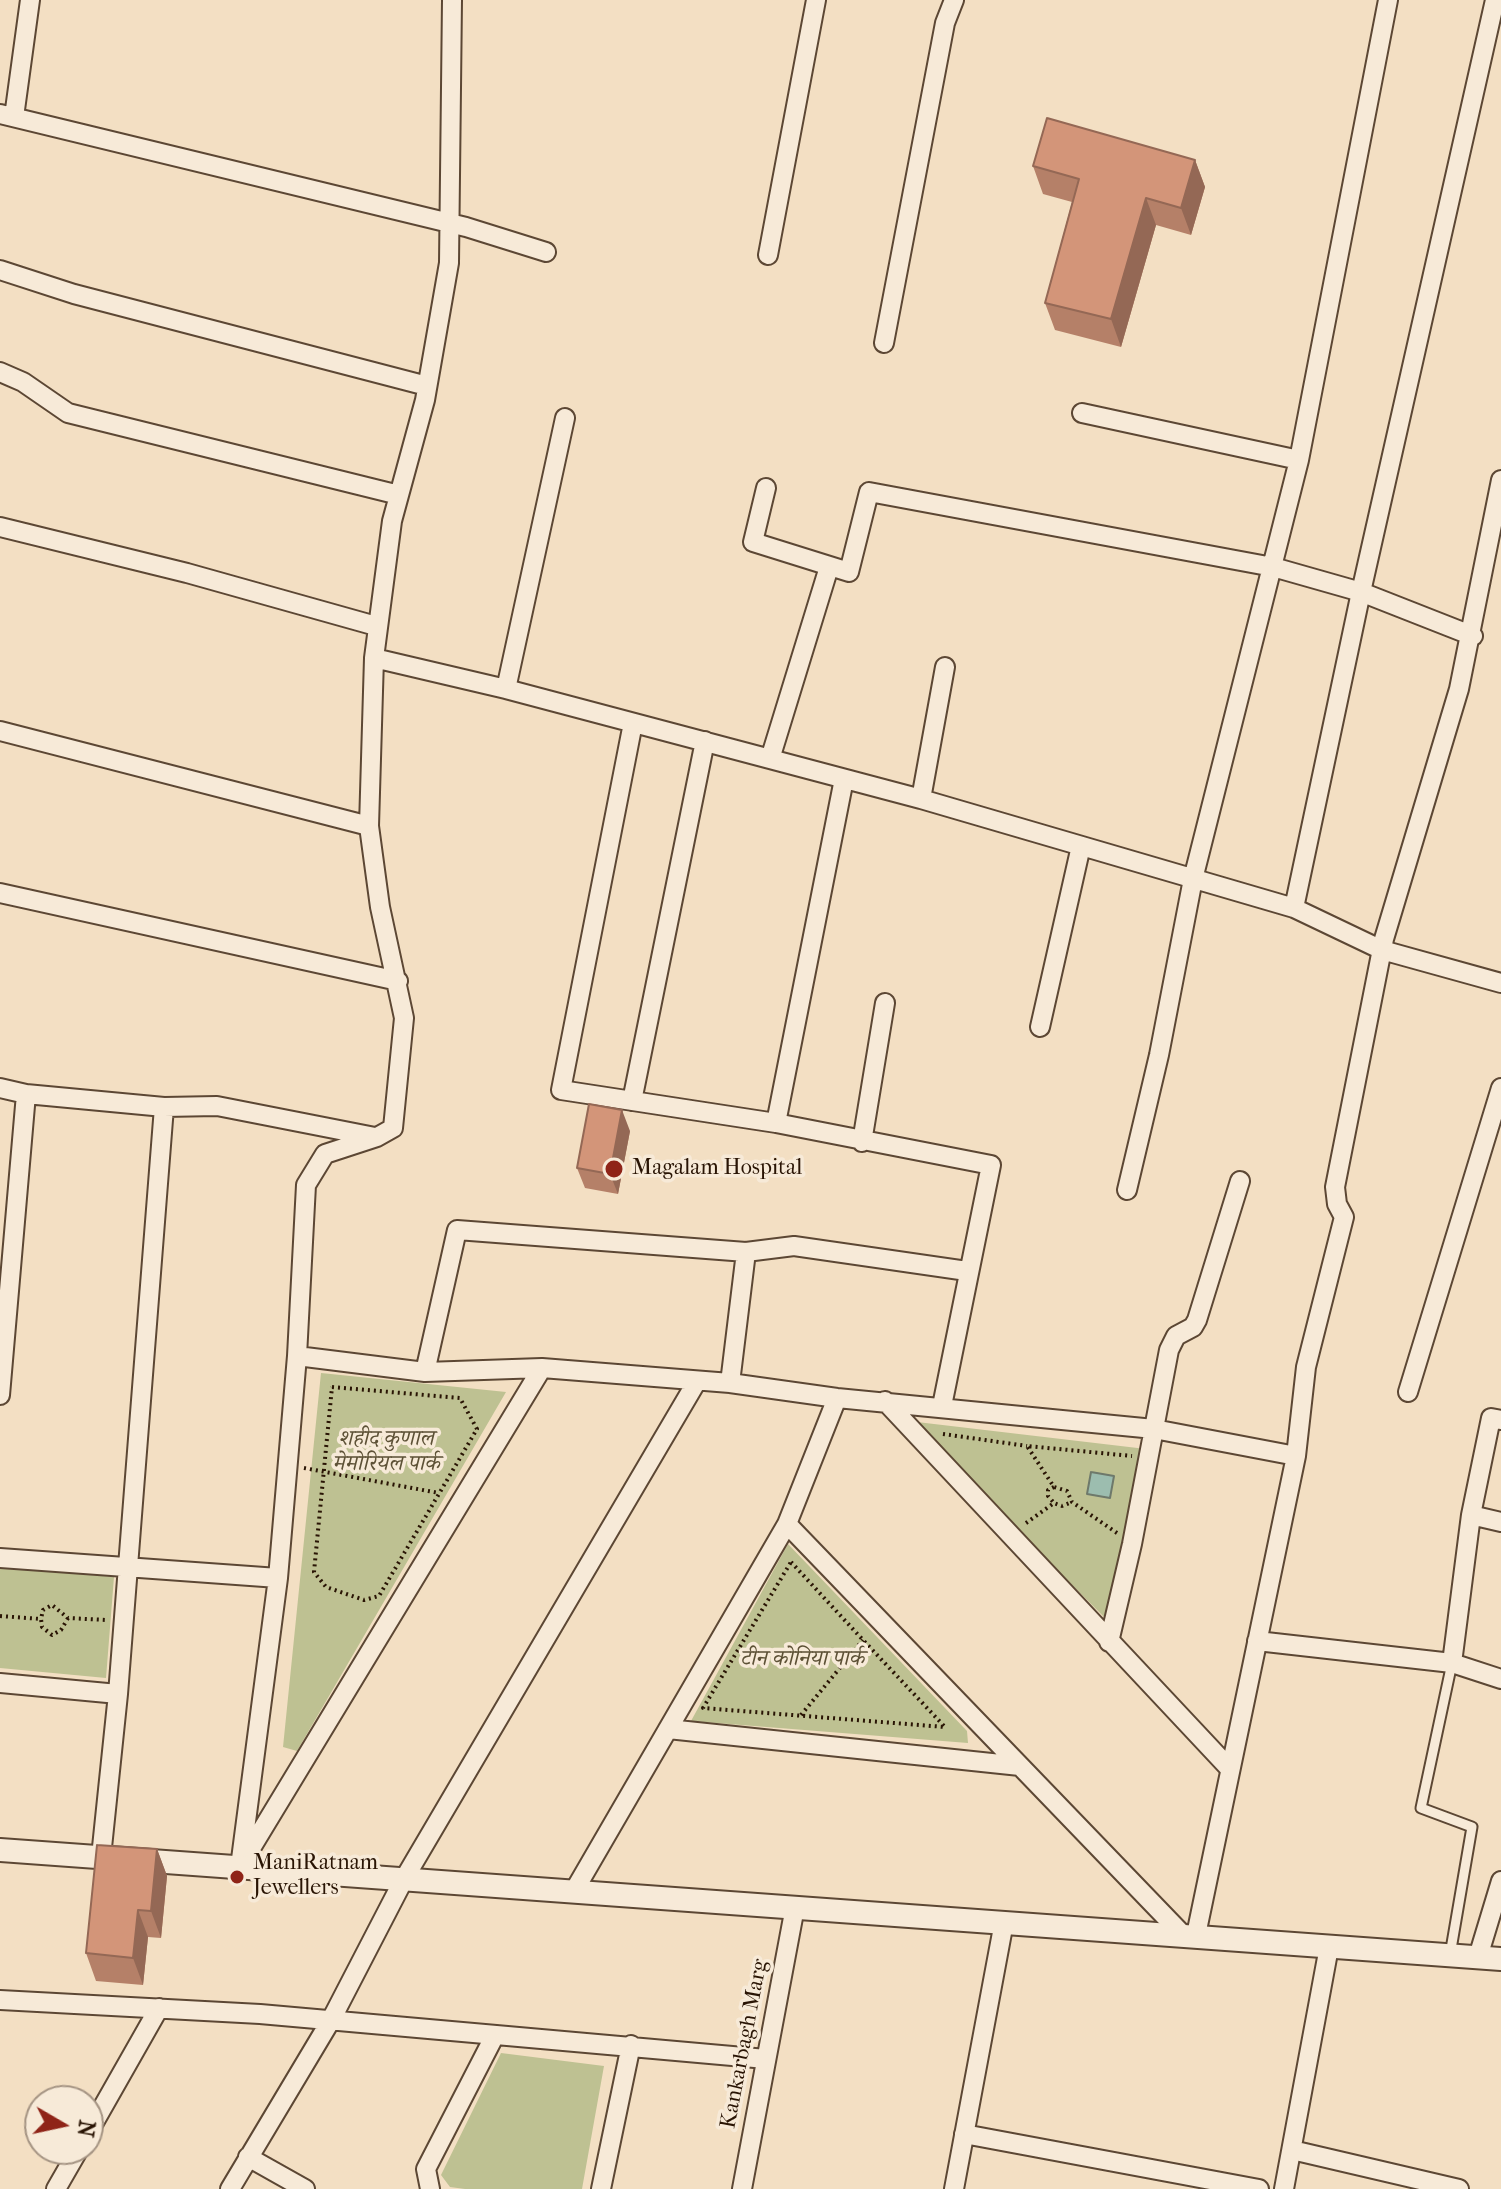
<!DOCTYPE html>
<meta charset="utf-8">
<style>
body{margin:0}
#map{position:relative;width:1501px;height:2189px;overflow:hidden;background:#f3dfc3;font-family:"IM FELL French Canon",serif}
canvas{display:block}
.north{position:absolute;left:24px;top:2085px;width:80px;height:80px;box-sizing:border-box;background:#f7ead8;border:2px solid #a59483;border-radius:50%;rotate:99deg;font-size:22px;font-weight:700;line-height:32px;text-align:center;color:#291404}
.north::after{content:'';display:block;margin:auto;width:28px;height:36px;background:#8f2418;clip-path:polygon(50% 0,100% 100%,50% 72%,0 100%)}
</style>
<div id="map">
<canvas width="1501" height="2189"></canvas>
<div class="north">N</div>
</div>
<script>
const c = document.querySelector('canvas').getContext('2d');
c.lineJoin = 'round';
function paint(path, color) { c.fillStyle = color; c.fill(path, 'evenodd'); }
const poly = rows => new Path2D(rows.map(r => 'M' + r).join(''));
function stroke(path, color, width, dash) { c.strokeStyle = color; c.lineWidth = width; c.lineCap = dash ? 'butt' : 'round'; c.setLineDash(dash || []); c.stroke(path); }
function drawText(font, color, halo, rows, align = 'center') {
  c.font = font + ' "IM FELL French Canon","Noto Serif Devanagari",serif'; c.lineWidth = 7; c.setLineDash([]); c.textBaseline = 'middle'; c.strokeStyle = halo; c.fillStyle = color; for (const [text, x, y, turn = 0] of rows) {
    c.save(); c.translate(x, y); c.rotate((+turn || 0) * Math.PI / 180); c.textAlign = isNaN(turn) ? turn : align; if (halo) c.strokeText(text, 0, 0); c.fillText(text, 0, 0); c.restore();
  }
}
const green = poly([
 [321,1373,506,1392,297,1751,283,1747],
 [917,1422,1146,1449,1106,1619,915,1427],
 [788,1544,967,1731,968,1743,691,1721],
 [0,1567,114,1577,106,1678,0,1668],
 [501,2053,604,2066,582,2189,465,2189,450,2187,441,2175]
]);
const water = poly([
 [1091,1472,1114,1476,1110,1498,1087,1494,1091,1472]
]);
const path = poly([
 [332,1387,460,1398,477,1429,379,1596,364,1600,326,1587,314,1572,332,1387],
 [943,1434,1027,1446],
 [304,1468,439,1493],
 [1054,1487,1048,1490,1048,1496,1054,1503],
 [1026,1523,1054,1503,1062,1506,1072,1502],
 [1117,1533,1072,1502,1067,1491,1054,1487,1027,1446,1132,1456],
 [791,1562,863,1640,945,1727,703,1708,791,1562],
 [0,1616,41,1619],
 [68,1618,61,1630,52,1635,42,1627,41,1619,43,1610,52,1605,68,1618,106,1620],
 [801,1715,863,1640]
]);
const service = poly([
 [1450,1955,1472,1827,1421,1808,1452,1663]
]);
const minor = poly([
 [0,114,466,227,546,252],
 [14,117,30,0],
 [768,255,816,0],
 [0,270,74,294,427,386],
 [884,343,945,23,954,0],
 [0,372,23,382,68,413,399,495],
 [1082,413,1299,460],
 [766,488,753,542,849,572,869,492,1273,567,1361,592,1473,636],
 [0,527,187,573,376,626],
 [374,658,506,689,921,799,1294,908,1382,950,1501,983],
 [506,689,565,418],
 [633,723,561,1090,776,1123],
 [0,731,369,826],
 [770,759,829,567],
 [844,779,776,1123,991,1165,942,1406],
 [921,799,945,667],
 [0,893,398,981],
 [1294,908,1361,592,1495,0],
 [1040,1027,1081,846],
 [0,1088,26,1094,164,1107,118,1694,0,1683],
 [632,1101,705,741],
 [164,1107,217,1106,375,1137],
 [862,1142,885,1003],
 [1127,1190,1159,1055,1193,879,1299,460,1388,0],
 [746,1252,794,1246,967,1271],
 [297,1356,425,1372,542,1368,730,1383,837,1398,1154,1429,1296,1456],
 [425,1372,457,1230,746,1252,730,1383],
 [1408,1392,1501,1088],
 [0,1395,26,1094],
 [837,1398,787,1524,1182,1934],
 [885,1401,1230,1769],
 [1471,1515,1501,1522],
 [0,1558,278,1578],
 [1257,1641,1452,1663,1471,1515,1491,1418,1501,1420],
 [1109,1642,1132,1544,1169,1350,1176,1336,1193,1327,1197,1320,1240,1181],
 [1452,1663,1501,1679],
 [668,1729,1020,1766],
 [101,1857,118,1694],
 [245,1858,542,1368],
 [240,1867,278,1578,297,1356,306,1185,325,1154,377,1137,393,1128,404,1018,380,907,369,826,374,658,392,521,425,400,449,263,452,0],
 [574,1891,787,1524],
 [1196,1935,1296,1456,1306,1367,1344,1217,1337,1204,1335,1187,1384,939,1459,689,1501,480],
 [1478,1957,1501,1881],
 [0,2000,260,2014,766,2059],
 [88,2133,159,2008],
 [964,2134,1259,2189],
 [1292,2150,1459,2189],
 [248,2157,305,2189],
 [56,2189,79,2149],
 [230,2189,331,2020,404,1879,697,1381],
 [430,2189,426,2169,495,2035],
 [601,2189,631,2045],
 [742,2189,795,1907],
 [954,2189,1004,1922],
 [1284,2189,1329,1947]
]);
const tertiary = poly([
 [0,1850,1501,1959]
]);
const wall = poly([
 [1195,160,1205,187,1191,235,1156,225,1121,347,1055,330,1045,303,1072,202,1043,194,1033,166],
 [630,1131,618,1194,585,1188,577,1168],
 [157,1849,167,1876,161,1938,148,1937,143,1985,96,1981,86,1953]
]);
const shadedWall = poly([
 [1195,160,1205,187,1191,235,1181,208],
 [1146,198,1156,225,1121,347,1111,319],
 [622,1110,630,1131,618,1194,610,1174],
 [157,1849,167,1876,161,1938,151,1911],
 [138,1910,148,1937,143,1985,133,1958]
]);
const building = poly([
 [1047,118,1195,160,1181,208,1146,198,1111,319,1045,303,1079,179,1033,166,1047,118],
 [589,1104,622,1110,610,1174,577,1168,589,1104],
 [97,1845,157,1849,151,1911,138,1910,133,1958,86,1953,97,1845]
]);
const markers = [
 [614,1169,10,"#8f2418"],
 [237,1877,8,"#8f2418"]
];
const poiNames = [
 ["Magalam Hospital",632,1169],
 ["ManiRatnam",253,1864],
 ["Jewellers",253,1889]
];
const parkNames = [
 ["शहीद कुणाल",386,1440],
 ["मेमोरियल पार्क",386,1465],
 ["टीन कोनिया पार्क",802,1660]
];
const streetNames = [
 ["Kankarbagh Marg",745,2044,-79]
];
paint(green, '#bec192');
paint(water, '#9cbdaf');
stroke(water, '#6e796b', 2);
stroke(service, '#5c4734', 13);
stroke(minor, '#5c4734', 22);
stroke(tertiary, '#5c4734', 26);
stroke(path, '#291404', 4, [2, 4]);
stroke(service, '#f7ead8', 9);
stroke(minor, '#f7ead8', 18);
stroke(tertiary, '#f7ead8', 22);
paint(wall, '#b58068');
paint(shadedWall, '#946855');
paint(building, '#d39579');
stroke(building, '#946855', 2);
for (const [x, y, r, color] of markers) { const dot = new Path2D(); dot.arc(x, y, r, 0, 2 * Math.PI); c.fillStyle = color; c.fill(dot); stroke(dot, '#f7ead8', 3); }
drawText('22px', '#291404', '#f7ead8', poiNames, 'left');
drawText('italic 22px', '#5d5136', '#f7ead8', parkNames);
drawText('22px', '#291404', '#f7ead8', streetNames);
</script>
